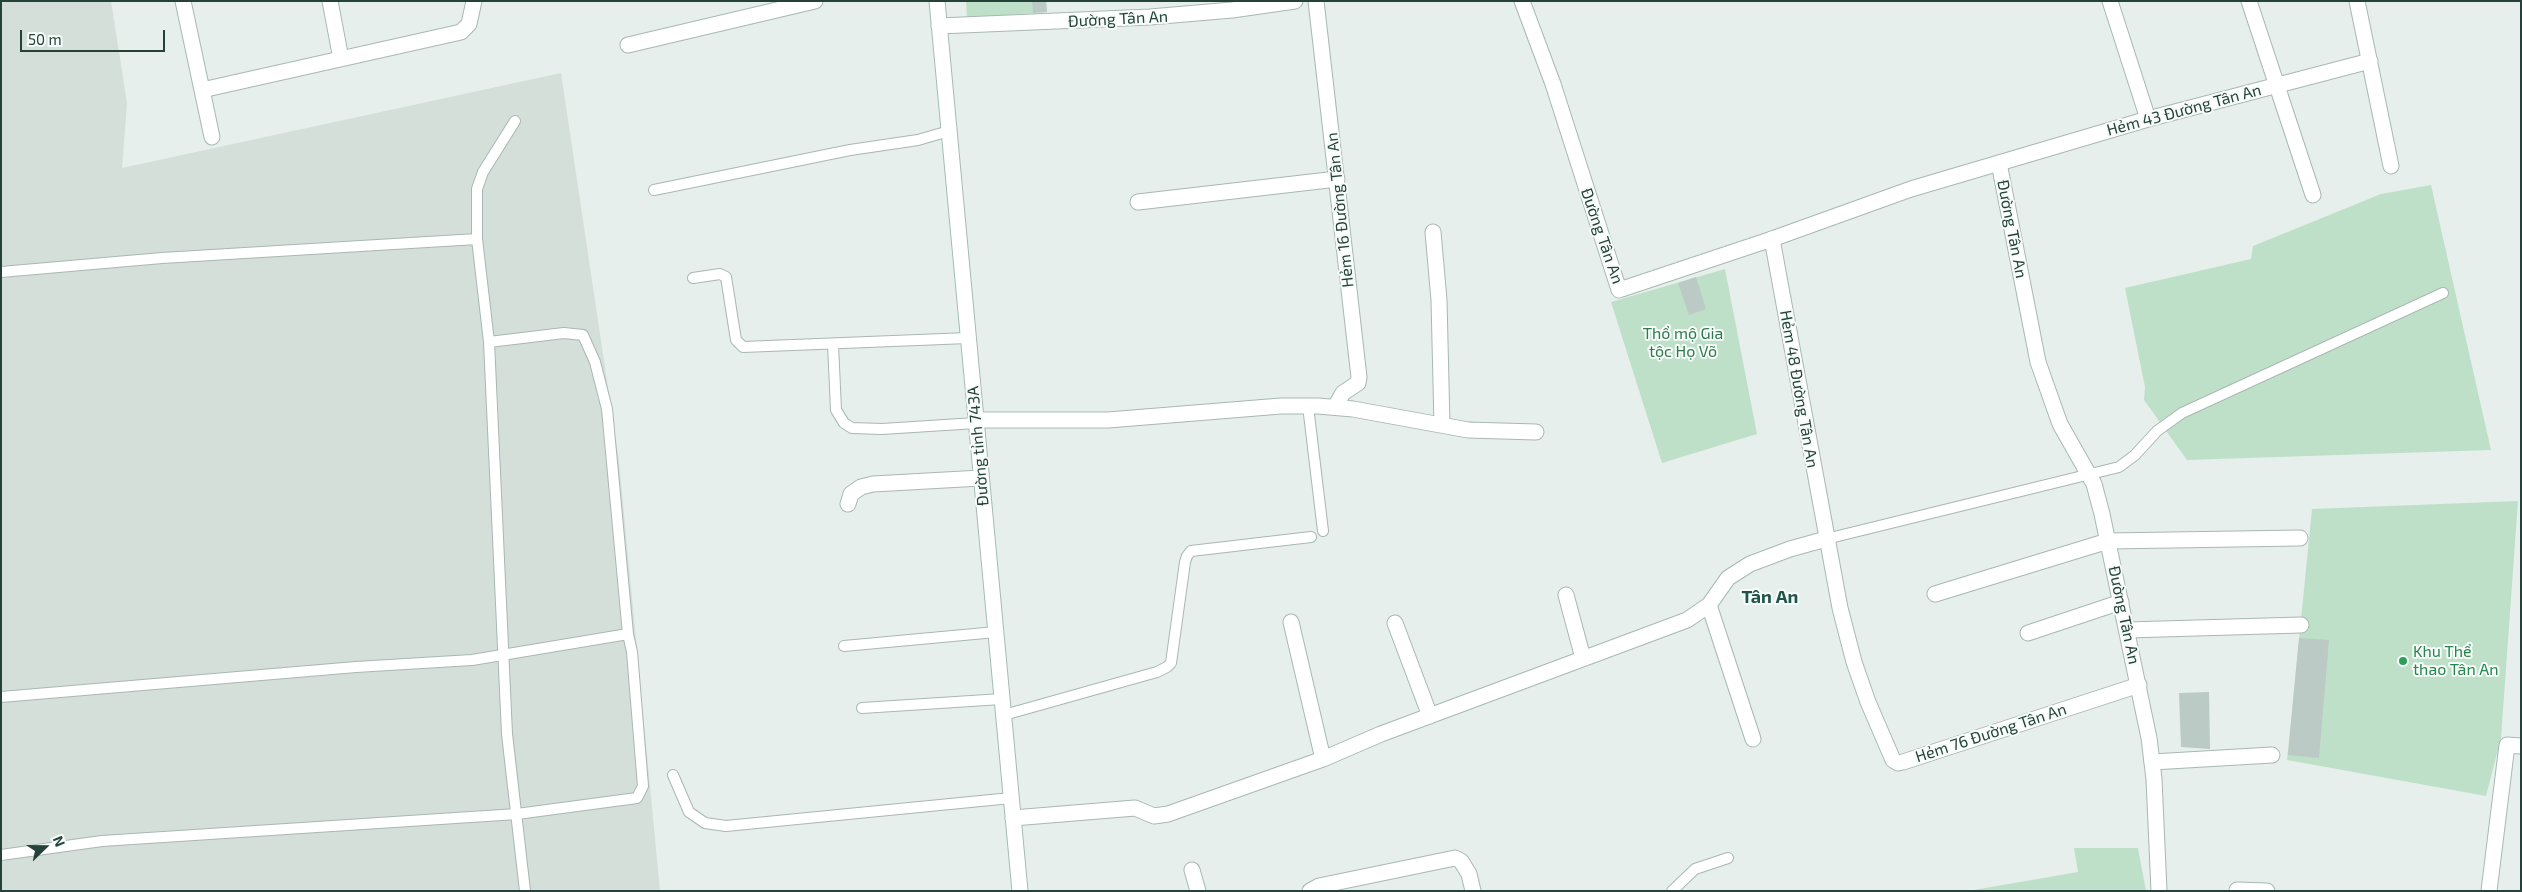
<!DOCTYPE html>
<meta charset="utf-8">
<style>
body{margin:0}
#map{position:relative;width:2522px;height:892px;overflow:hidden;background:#e6efeb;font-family:"Exo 2",sans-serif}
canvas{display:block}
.frame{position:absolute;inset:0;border:2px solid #24423a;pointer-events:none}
.north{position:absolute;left:20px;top:822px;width:50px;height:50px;-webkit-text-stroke:4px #f7fbf9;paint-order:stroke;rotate:68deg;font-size:14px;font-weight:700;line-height:20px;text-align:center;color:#24423a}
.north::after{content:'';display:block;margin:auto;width:18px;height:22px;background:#24423a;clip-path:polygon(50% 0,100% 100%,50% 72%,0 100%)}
.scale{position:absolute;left:20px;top:30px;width:145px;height:22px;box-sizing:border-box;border:2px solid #24423a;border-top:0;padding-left:6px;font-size:15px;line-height:18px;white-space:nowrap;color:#24423a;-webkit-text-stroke:4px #f7fbf9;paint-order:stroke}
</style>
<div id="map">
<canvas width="2522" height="892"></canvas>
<div class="frame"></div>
<div class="north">N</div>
<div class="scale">50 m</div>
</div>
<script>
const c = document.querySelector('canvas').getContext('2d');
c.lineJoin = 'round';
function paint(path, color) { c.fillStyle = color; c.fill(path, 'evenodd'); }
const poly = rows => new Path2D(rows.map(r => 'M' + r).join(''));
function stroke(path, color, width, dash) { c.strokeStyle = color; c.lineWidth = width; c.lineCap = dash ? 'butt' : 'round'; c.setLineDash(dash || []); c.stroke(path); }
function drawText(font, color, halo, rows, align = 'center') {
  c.font = font + ' "Exo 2",sans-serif'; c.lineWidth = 4; c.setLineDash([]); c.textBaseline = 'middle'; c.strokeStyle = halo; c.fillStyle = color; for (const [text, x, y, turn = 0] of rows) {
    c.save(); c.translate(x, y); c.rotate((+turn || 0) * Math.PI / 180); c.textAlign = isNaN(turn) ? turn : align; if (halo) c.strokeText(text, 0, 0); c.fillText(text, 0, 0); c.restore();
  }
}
const built = poly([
 [1,1,111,1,127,103,122,168,561,73,619,461,660,891,1,891]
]);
const green = poly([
 [966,1,1046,1,1047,12,967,18],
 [2431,185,2491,450,2187,460,2144,400,2145,387,2125,288,2251,259,2253,246,2381,194],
 [1725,269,1757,434,1662,463,1611,302],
 [2518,501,2501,738,2486,796,2287,760,2312,509],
 [2074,848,2138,848,2146,891,1968,891,2078,872]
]);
const building = poly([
 [1032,1,1046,1,1047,12,1033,13],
 [1696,277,1706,309,1689,315,1678,283],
 [2299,638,2329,640,2319,758,2288,755],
 [2209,692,2210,749,2181,747,2179,693]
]);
const service = poly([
 [515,121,483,172,477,189,477,239,489,342,507,734,525,891],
 [654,190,850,150,918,140,949,131],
 [1,272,162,258,477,239],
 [693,278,720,274,726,277,736,340,743,347,968,338],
 [833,344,836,410,844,423,852,428,882,429,976,423],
 [1308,406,1323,531],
 [1826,539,2119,467,2135,455,2157,431,2182,413,2443,293],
 [844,646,996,632],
 [1,697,356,667,472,660,628,634,607,409,595,362,583,335,564,333,489,342],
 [862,708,1002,699],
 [1004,715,1157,672,1167,667,1171,663,1185,562,1187,556,1191,551,1311,537],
 [673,775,689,812,705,823,726,826,1011,798],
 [1,855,102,841,517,814,637,798,643,786,632,652,628,634],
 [1672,891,1695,869,1728,858]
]);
const minor = poly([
 [183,1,212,137],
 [330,1,341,59],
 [1316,1,1359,377,1358,383,1343,393,1335,407],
 [2110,1,2148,119],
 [2249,1,2313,195],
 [2357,1,2391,166],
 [628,45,815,1],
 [202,90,461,32,469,24,474,1],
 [1999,163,2148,119,2370,61],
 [1138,202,1337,179],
 [1433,232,1439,300,1442,425],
 [1772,239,1840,608,1854,662,1868,702,1893,760,1898,763,1903,762,2139,685],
 [976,420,1108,420,1281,406,1318,406,1353,409,1468,430,1536,432],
 [848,504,851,494,861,487,873,484,981,478],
 [1935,594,2108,541,2300,538],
 [1566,595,1583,658],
 [1709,605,1753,739],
 [1291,622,1323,759],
 [1395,623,1430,716],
 [2127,630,2301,625],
 [2028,633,2121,602],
 [2152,762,2272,755],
 [1013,818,1135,808,1154,816,1168,814,1323,759,1381,734,1687,620,1709,605,1728,578,1750,564,1790,549,1826,539],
 [1192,870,1198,891],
 [2237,890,2267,891],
 [1310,891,1319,886,1455,858,1461,861,1469,874,1473,891],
 [2489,891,2507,745,2521,746]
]);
const tertiary = poly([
 [1522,1,1553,84,1619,290,1772,239,1911,189,1999,163,2038,362,2060,424,2094,484,2102,514,2149,738,2154,779,2159,891],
 [939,26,1150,17,1232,10,1295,1]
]);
const secondary = poly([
 [937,1,1020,891]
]);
const markers = [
 [2403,661,5,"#2e9e5b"]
];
const streetNames = [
 ["Đường Tân An",1118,19,-3],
 ["Hẻm 43 Đường Tân An",2184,110,-15],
 ["Hẻm 16 Đường Tân An",1340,210,-96],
 ["Đường Tân An",2012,229,79],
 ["Đường Tân An",1602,236,71],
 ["Hẻm 48 Đường Tân An",1799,389,80],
 ["Đường tỉnh 743A",978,446,-95],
 ["Đường Tân An",2124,615,78],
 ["Hẻm 76 Đường Tân An",1991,733,-18]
];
const parkNames = [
 ["Thổ mộ Gia",1683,334],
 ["tộc Họ Võ",1683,352]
];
const leisureNames = [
 ["Khu Thể",2413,652],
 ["thao Tân An",2413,670]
];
const neighbourhoodNames = [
 ["Tân An",1770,597]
];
paint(built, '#d4dfda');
paint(green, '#bfe0c8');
paint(building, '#bbcac4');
stroke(service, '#a8b8b2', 12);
stroke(minor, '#a8b8b2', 17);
stroke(tertiary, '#a8b8b2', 17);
stroke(secondary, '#a4bbb3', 17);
stroke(service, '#fff', 10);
stroke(minor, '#fff', 15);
stroke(tertiary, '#fff', 15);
stroke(secondary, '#fff', 15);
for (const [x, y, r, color] of markers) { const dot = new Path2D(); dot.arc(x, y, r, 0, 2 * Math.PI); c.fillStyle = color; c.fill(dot); stroke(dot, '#f7fbf9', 2); }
drawText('16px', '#24423a', '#f7fbf9', streetNames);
drawText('16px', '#2d7a4b', '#f7fbf9', parkNames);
drawText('16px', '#27864d', '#f7fbf9', leisureNames, 'left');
drawText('bold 18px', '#1f5548', '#f7fbf9', neighbourhoodNames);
</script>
